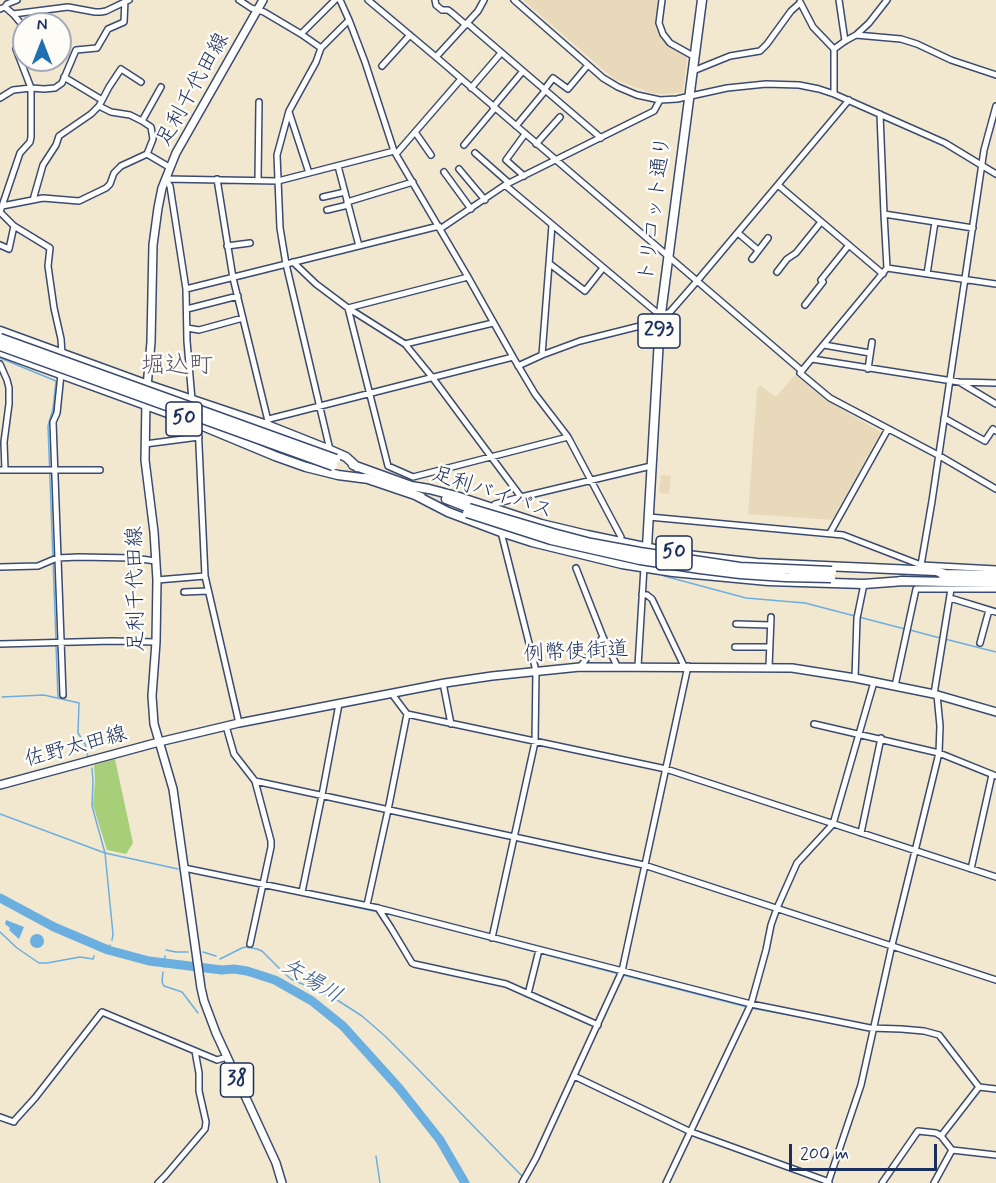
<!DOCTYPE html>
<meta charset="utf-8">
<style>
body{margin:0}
#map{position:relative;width:996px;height:1183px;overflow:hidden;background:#f2e8d0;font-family:Mynerve,sans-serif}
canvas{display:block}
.north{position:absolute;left:12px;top:12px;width:60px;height:60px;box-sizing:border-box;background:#fdfcf7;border:2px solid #a3aaba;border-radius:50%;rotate:0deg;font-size:16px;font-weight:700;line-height:24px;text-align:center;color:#1b2f5e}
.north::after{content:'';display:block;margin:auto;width:21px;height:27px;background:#1f6fb2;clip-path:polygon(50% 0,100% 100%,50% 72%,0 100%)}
.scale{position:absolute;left:789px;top:1144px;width:148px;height:27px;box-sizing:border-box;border:3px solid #1b2f5e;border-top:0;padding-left:8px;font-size:18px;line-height:21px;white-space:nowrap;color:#1b2f5e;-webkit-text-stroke:4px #fdfcf7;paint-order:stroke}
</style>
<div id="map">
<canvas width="996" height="1183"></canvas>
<div class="north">N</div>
<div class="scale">200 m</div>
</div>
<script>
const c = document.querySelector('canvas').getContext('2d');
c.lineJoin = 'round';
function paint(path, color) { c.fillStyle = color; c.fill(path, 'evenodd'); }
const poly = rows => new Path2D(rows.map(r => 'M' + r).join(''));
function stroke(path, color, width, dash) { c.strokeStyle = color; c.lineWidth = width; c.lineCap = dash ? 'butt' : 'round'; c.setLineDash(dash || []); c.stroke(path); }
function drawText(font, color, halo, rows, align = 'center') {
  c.font = font + ' Mynerve,"Klee One",sans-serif'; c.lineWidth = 5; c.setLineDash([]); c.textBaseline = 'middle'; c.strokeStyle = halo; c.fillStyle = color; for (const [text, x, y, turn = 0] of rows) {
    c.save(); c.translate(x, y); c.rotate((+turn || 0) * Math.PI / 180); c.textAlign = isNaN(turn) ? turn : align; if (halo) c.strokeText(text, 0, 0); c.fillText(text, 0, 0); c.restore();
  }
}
const built = poly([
 [523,0,660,0,657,21,660,34,669,44,687,56,683,92,681,93,662,94,651,93,614,79],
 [795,375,827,401,881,432,832,520,748,514,757,389,760,385,776,397],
 [661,475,671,476,669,494,659,493]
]);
const green = poly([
 [115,759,133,843,126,854,107,850,93,805,95,781,94,765]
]);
const water = poly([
 [6,920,24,927,19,939,9,930,10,928,5,924],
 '30 941a7 7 0 1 1 14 0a7 7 0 1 1-14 0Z'
]);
const stream = poly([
 [0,358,56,381,53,409,48,426,56,640],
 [664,576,746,598,805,603,905,629],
 [910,630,940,638],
 [945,639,996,652],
 [56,645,58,698],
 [2,697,44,695,79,703,78,733,85,744,88,757],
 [92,768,93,781,92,806,105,853,113,934,112,940],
 [0,814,105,853,178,869],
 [306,896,378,912],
 [385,913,410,919],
 [441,927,619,974],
 [0,932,17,948,39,963,47,963,80,957,93,959,94,956],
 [96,949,98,946],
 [108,950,110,945],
 [166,950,176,952,188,952],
 [203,952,216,956],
 [220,959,242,948,246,947,257,949,262,951,284,973,291,979,334,998,362,1016,385,1036,412,1063,522,1176],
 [164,967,165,956],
 [163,972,162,982,164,986,182,992,198,1013],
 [623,975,747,1007],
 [751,1008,812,1019],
 [937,1037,977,1088],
 [981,1090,996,1092],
 [376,1156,380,1183]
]);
const river = poly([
 [0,898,54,927,108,950,149,961,222,970,234,969,247,971,275,980,312,1001,343,1026,399,1088,440,1140,465,1183]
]);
const minor = poly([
 [239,0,251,8,264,12,301,34,321,48],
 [340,0,349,20,365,62,394,151,468,277,513,357,535,394,568,437,621,537,620,542],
 [368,0,436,57,802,371],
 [435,0,436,5,442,10,448,10,452,13,466,25],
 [514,0,603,78,618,87,637,95,660,100,677,99,727,88,766,84,799,85,819,89,834,94,945,143,996,174],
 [662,0,659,23,663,34,670,43,695,57],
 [839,0,845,41],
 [800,2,813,27,834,49],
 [5,7,7,4,17,0],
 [0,9,5,7,13,14,68,7,95,12,101,12,106,11,129,0],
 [13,14,24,27],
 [467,23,601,138],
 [301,34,335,0],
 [856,35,901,39,917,44,951,60,996,75],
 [436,57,478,11,484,0],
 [382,66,410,35],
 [693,71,730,56,760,51,767,44,791,11,800,3],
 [64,77,102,100],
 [471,88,501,53],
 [544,90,553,78,568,89,588,65],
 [834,94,834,49,845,41,856,35,869,23,887,0],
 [0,98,13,90,31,88,44,89,55,88,62,83,76,50,97,48,108,29,124,22,125,0],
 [493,107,523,71],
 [289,112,309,173],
 [880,114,884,214,887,268,800,373,830,398,938,455,996,489],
 [142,121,161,87],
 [516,126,545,91],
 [415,132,431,155],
 [536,144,560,117],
 [464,145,495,108],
 [475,153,509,183],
 [147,154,169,167],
 [396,154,461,79],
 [338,166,359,246],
 [459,169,485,200],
 [444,172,471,209],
 [524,176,506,160,525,134],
 [217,179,233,278,268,421],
 [258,180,259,102],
 [505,185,661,316,670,312,697,281,849,100],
 [778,185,883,274],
 [323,197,345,192],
 [33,200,43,165,56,145,59,136,91,114,99,106,109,87,121,69,141,82],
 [347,202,413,182],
 [2,206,43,198,79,201,106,188,110,184,114,173,121,166,147,154,153,139,151,127,142,121,130,115,111,112,99,106],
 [327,210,348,205],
 [0,212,20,153,30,142,31,137,31,88,16,49],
 [0,212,14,226,50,248,48,266,54,308,61,339,62,354],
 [884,214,935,222,927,274],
 [935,222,973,228],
 [440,229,505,185,654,111,660,100],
 [738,233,758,250],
 [0,245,9,249,14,226],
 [227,246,250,243],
 [752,259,768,238],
 [293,262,316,284,348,308,405,344,432,377,521,497],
 [550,264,585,291,603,268],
 [887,268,996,284],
 [777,272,787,259,796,253,821,222],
 [468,277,348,308,388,466,413,477,568,437],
 [186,289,439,226],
 [805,305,823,282,821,280,849,245],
 [187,309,238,296],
 [187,328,199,330,243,318],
 [405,344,493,323],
 [824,345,870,353],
 [542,355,552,225],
 [812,359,959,382,996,383],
 [0,364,7,380,9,388,9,404,4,442,5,470],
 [518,366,542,355,580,341,660,321],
 [868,369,872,342],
 [61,374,57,413,53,422,63,695],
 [961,383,996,404],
 [192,400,187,341,186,289,170,186,165,179,278,181,394,151],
 [944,418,985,441,993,429,996,431],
 [269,419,513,357],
 [198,424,205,576,239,723],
 [145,444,199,437],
 [330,450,286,264,280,228,277,155,289,111,316,62,321,48,349,20],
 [0,470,100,470],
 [491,508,495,504,521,497,651,466],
 [649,517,843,535,921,565,996,569],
 [830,533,888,429],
 [921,565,932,501,984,150,996,106],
 [0,567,38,566,57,558,79,557,133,558,156,561],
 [576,568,603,637,617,666],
 [157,580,205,576],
 [184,592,208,591],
 [642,594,647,595,652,599,684,666],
 [950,598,996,612],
 [736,624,770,625],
 [980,643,989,610],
 [0,644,112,641,156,642],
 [735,647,769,647],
 [638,666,644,567],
 [580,667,603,637],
 [769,667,771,617],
 [855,678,857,618,864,584],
 [443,683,451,724],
 [895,686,916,589,996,589],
 [392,694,407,714,666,769,996,877],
 [934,694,951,589],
 [814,724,939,753,996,776],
 [226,726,234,754,255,781,271,841,271,847,250,944],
 [255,781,644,865,996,980],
 [861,833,881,738],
 [184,868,378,908,751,1004,870,1028,901,1029,924,1031,939,1035,979,1087,996,1089],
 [971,869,992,775],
 [302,892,322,795,339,704],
 [367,905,388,810,407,714],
 [378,908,391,928,412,963,414,964,506,984,598,1025],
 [492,938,535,742,536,671,501,532],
 [528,994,539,950],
 [574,1076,691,1132,824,1180,829,1183],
 [0,1117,14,1122,15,1120,35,1098,102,1012,217,1060,227,1057],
 [941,1136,952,1150,996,1155],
 [158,1183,165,1176,205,1129,206,1122,199,1091,199,1073,195,1051],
 [522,1183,536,1158,622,971,688,666],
 [666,1183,751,1004,766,950,771,925,777,908,797,863,833,824,874,682],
 [828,1183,861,1085,892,945,939,753,940,726,937,695],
 [882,1183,918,1131,936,1133,941,1136,979,1087],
 [934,1183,952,1150]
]);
const major = poly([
 [147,387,151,342,153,245,158,208,162,188,176,153,263,0],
 [146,401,145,460,154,532,157,580,156,642,152,696,154,724,173,789,201,988,204,1001,216,1033,276,1163,282,1183],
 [0,785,159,742,239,723,445,683,492,676,580,667,792,668,855,678,934,694,996,712]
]);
const highway = poly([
 [0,331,148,385,267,425,330,450,346,457,357,467],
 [0,352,198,424,275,456,306,467,338,475,369,479],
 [353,465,414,487],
 [365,478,421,497],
 [411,486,429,489,456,496,541,524,587,535,678,554,757,563,936,571,945,574],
 [417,496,448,512,501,532,532,542,622,564,673,572,768,581,864,584,904,581],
 [446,499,469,508],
 [644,567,647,547,660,321,702,0],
 [942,574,996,575],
 [900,581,996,583]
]);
const highwayBridge = poly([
 [0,338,336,459],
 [0,346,333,466],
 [469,508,553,533,591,543,640,552,740,567,832,571],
 [467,513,551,540,640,560,700,569,740,574,785,577,831,578]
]);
const shields = [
 [659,331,42],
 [184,419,36],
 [674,553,36],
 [237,1080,33]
];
const shieldNames = [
 ["293",659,331],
 ["50",184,419],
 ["50",674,553],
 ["38",237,1080]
];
const streetNames = [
 ["足利千代田線",194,90,-61],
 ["トリコット通り",656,209,-83],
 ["足利バイパス",492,494,18],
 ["足利千代田線",137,589,-91],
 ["例幣使街道",576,653,-3],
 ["佐野太田線",76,748,-15]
];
const waterNames = [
 ["矢場川",311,982,31]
];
const quarterNames = [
 ["堀込町",177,367]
];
paint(built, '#e8d9ba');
paint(green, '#a7cf7a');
paint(water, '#6baee0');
stroke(stream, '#6baee0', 1.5);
stroke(river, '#6baee0', 9);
stroke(minor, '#3b4b6f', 8);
stroke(major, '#3b4b6f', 10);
stroke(highway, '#3b4b6f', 11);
stroke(minor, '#fff', 5);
stroke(major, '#fff', 7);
stroke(highway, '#fff', 8);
stroke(highwayBridge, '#3b4b6f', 11, []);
stroke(highwayBridge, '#fff', 8);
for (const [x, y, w] of shields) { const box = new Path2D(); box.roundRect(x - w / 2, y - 17, w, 34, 4.5); c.fillStyle = '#fdfcf7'; c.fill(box); stroke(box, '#1b2f5e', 1.5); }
drawText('bold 20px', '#1b2f5e', null, shieldNames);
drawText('21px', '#1b2f5e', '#fdfcf7', streetNames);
drawText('italic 22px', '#375b8c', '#fdfcf7', waterNames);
drawText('24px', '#5d586c', '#fdfcf7', quarterNames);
</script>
